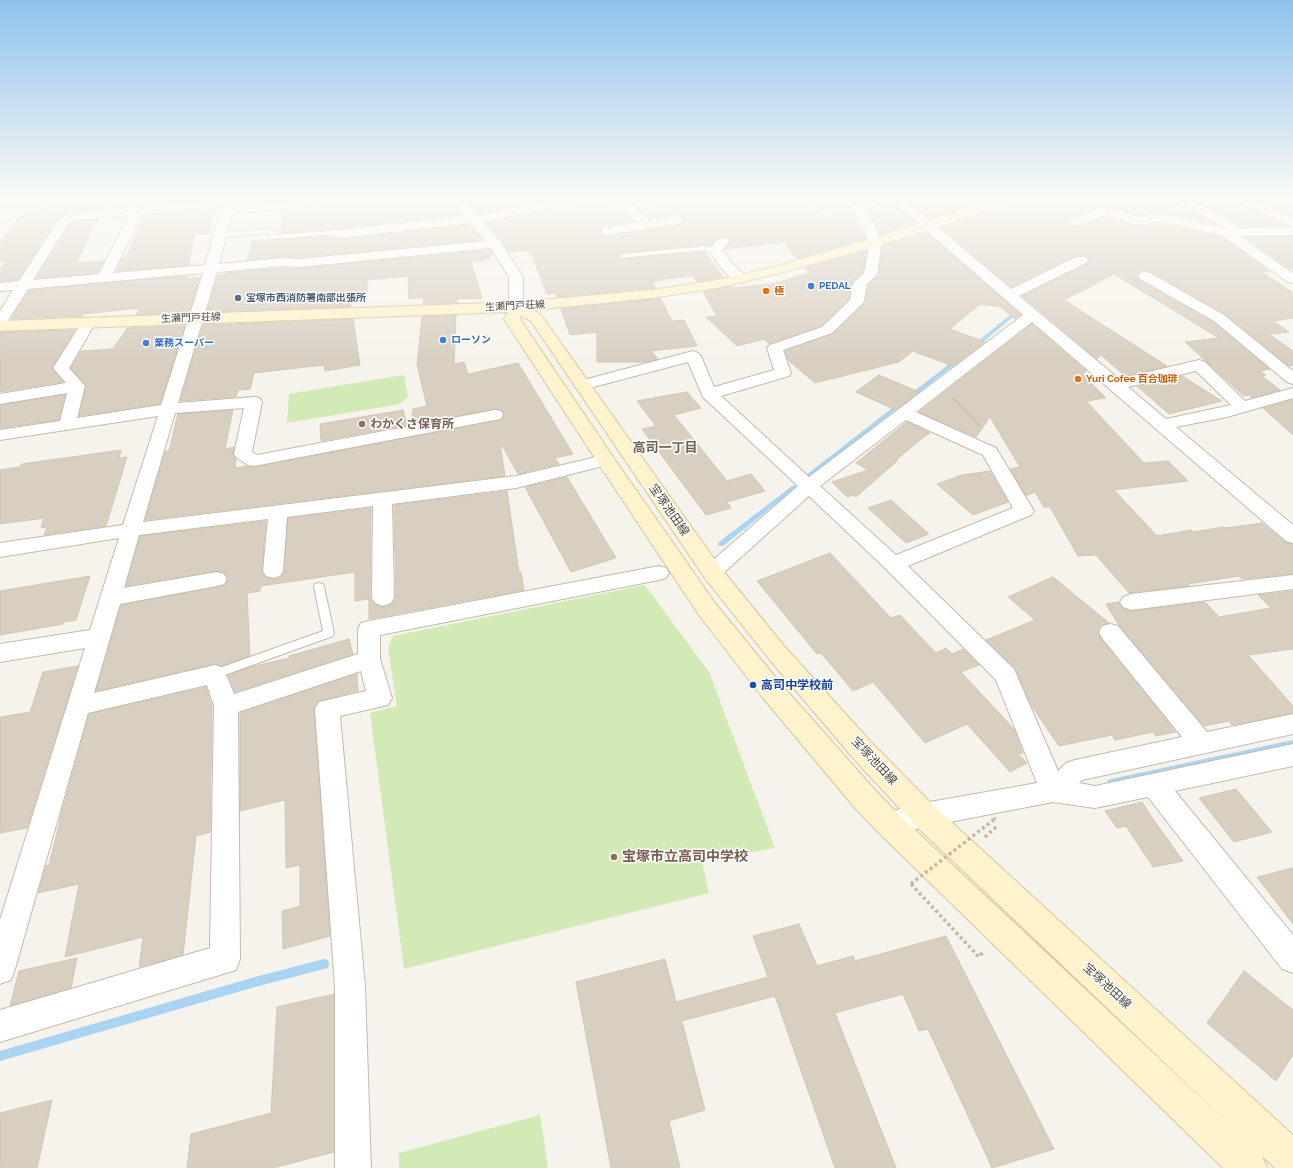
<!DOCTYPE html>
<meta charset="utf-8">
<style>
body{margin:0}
canvas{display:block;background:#f6f3ec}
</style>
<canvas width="1293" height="1168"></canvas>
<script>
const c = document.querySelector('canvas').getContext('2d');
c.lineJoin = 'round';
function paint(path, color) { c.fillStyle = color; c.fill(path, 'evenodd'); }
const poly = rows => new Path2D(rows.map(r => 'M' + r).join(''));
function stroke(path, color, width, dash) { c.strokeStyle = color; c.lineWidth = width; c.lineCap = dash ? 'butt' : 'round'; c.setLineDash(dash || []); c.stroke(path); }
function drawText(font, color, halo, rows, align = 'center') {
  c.font = font + ' Raleway,"Noto Sans JP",sans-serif'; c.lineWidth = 3; c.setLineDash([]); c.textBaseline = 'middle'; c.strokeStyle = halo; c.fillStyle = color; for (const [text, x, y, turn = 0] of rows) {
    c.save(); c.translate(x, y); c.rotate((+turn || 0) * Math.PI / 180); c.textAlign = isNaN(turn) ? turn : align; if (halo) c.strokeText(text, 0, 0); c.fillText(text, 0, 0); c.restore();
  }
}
const green = poly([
 [238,197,310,197,235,207],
 [404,375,408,397,400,404,287,423,289,394],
 [645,585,709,672,775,848,702,861,709,893,404,969,370,713,397,706,388,648,393,636],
 [540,1115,548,1168,399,1168,399,1153]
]);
const stream = poly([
 [1015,311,1019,312,977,347,973,347,973,345,1015,311],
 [957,358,960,360,959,361,912,398,908,398,908,396,957,358],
 [900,402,902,403,902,405,810,477,806,477,805,476,806,475,900,402],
 [794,485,797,487,796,488,723,546,719,546,718,544,719,542,792,486,794,485],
 [1293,740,1293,746,1111,787,1108,786,1107,783,1108,780,1111,779,1293,740],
 [324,959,328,960,329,964,328,968,324,969,255,987,0,1061,0,1051,255,977,324,959]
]);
const building = poly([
 [75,197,109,197,103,209,70,213,58,218,18,280,0,281,0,270,6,260,0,261,0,244,21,213,43,211,49,200,75,197],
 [148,197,219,197,145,205,148,197],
 [366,197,450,197,462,215,338,229,280,233,284,210,359,202,366,197],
 [465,197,564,197,477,213,465,197],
 [603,197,606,197,619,211,622,210,634,222,603,227,600,232,603,235,607,236,681,224,684,221,681,216,677,215,649,219,637,208,669,203,665,197,721,197,727,205,753,203,755,205,811,201,823,215,852,213,867,239,797,259,784,242,725,249,730,242,728,238,723,237,717,238,710,246,705,245,622,253,618,256,622,259,705,252,723,277,697,282,693,276,665,279,662,276,664,280,652,281,655,288,557,297,556,293,547,294,531,253,529,253,527,250,509,252,501,240,485,222,596,202,603,197],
 [883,197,887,197,916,223,880,235,871,216,867,211,875,208,883,197],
 [905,197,930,197,936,203,957,197,997,197,930,219,905,197],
 [1024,197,1167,197,1217,225,1164,212,1150,212,1142,215,1134,215,1108,206,1097,207,1071,218,1069,221,1071,226,1076,227,1107,217,1132,225,1144,226,1152,224,1164,224,1220,236,1269,271,1262,272,1293,293,1293,318,1273,321,1289,332,1269,334,1293,351,1293,365,1289,366,1225,314,1151,272,1140,272,1137,277,1139,280,1213,322,1270,369,1260,371,1266,375,1262,376,1280,390,1252,398,1249,395,1244,396,1185,342,1219,338,1114,274,1064,300,1167,366,1125,376,1101,355,1097,359,1022,296,1087,264,1089,261,1087,256,1075,256,1011,287,940,227,1021,201,1024,197],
 [1188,197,1230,197,1232,200,1286,226,1239,226,1238,223,1188,197],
 [1251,197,1293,197,1293,216,1251,197],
 [216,208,209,234,194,235,189,265,116,271,122,259,126,258,143,215,216,208],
 [98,219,76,263,104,261,98,273,36,278,69,225,77,221,98,219],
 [469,225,483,240,300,258,283,257,247,260,252,241,332,236,335,238,339,239,469,225],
 [926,232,1021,315,1015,319,1001,307,980,304,950,329,985,342,953,366,913,351,899,362,815,383,788,360,785,351,832,334,863,305,865,301,868,285,878,275,883,246,926,232],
 [1293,236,1293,268,1289,268,1244,237,1293,236],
 [490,250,493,254,489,255,490,259,471,262,482,298,457,299,457,303,423,304,424,297,409,299,408,276,367,280,367,299,350,301,351,307,207,312,218,275,224,275,225,273,283,268,300,268,490,250],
 [867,250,863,272,852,283,849,299,821,326,769,344,764,339,737,346,706,317,717,316,703,292,730,286,732,288,773,284,809,273,805,268,867,250],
 [187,276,187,279,200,277,189,313,136,315,140,308,83,314,82,316,11,319,29,290,187,276],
 [660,298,672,321,684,320,697,346,651,351,658,359,647,362,597,362,597,332,570,335,561,309,660,298],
 [456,315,454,364,464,362,468,374,518,363,573,454,555,458,559,464,518,474,500,442,505,476,145,520,165,451,169,451,178,414,233,410,225,449,234,447,233,454,236,459,235,468,247,466,254,467,501,420,504,416,502,410,495,409,411,424,413,409,427,406,417,365,422,317,456,315],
 [353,319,360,365,325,371,324,365,254,373,250,389,238,390,236,397,180,401,203,325,353,319],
 [1032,324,1086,371,1083,375,1106,398,1086,401,1144,463,1168,461,1188,481,1114,490,1157,536,1191,530,1193,532,1224,527,1226,528,1262,523,1285,542,1293,544,1293,574,1242,579,1239,576,1188,584,1189,586,1129,593,1096,555,1078,556,1050,507,1044,507,1035,492,1026,496,1010,469,1020,467,990,417,976,437,919,412,1032,324],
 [185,326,160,404,79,416,86,386,71,368,81,351,113,349,127,328,185,326],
 [75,330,52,368,63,382,0,392,0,332,75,330],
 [879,375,919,392,896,410,856,392,879,375],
 [1182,376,1222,401,1169,414,1137,386,1182,376],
 [687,392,701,408,674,415,727,481,751,474,765,491,727,502,731,508,706,515,642,429,656,426,637,401,687,392],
 [65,395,59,420,0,428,0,405,65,395],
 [1292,400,1293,400,1293,435,1263,408,1292,400],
 [403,410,407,425,321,441,320,424,403,410],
 [907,422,930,433,925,436,896,460,897,461,856,497,854,495,847,497,832,482,868,470,856,463,907,422],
 [121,450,119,458,127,457,106,526,44,535,47,527,41,528,44,518,0,524,0,470,20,467,22,464,121,450],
 [990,471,1008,502,973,515,937,484,962,475,990,471],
 [567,477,616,558,571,572,525,487,567,477],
 [507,491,519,572,521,572,524,590,369,619,369,599,355,601,355,572,261,586,260,591,247,593,250,656,221,666,215,664,96,691,121,605,217,587,224,585,228,580,225,573,217,571,126,586,140,536,266,521,262,571,266,577,273,579,280,577,284,571,288,518,371,508,370,598,374,604,384,607,392,604,396,598,394,505,507,491],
 [891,500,929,534,906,543,868,508,891,500],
 [830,553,891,618,900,615,936,653,946,648,952,654,963,649,979,665,961,672,1014,729,1023,753,1018,754,1027,763,1010,772,967,724,925,743,873,682,853,691,821,653,817,654,757,581,830,553],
 [90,576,76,620,64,622,63,624,0,635,0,591,90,576],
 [1053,577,1109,623,1102,625,1098,631,1101,639,1176,732,1156,736,1153,732,1115,740,1112,735,1059,746,1031,705,1015,668,986,640,1035,620,1008,597,1053,577],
 [1293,591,1293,649,1248,655,1293,706,1293,713,1232,725,1229,721,1204,726,1118,624,1106,604,1119,602,1122,608,1131,611,1205,602,1219,617,1271,608,1258,595,1293,591],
 [349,639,353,654,235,692,228,675,250,667,290,658,289,656,349,639],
 [78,666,27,828,0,833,0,717,30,712,43,672,78,666],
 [357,674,358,691,319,701,314,709,330,936,283,949,282,911,300,906,300,865,286,868,285,800,240,811,240,713,357,674],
 [206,687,212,706,210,832,196,836,183,955,139,967,143,937,65,957,79,884,38,893,46,866,49,865,60,821,59,822,89,714,206,687],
 [1236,789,1272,832,1234,842,1199,798,1236,789],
 [1142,802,1153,819,1183,861,1153,867,1126,826,1117,828,1105,811,1142,802],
 [1293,868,1293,924,1257,877,1293,868],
 [799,924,817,966,853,956,855,961,946,936,1054,1149,992,1168,928,1029,919,1031,903,994,835,1013,896,1168,835,1168,775,996,682,1021,705,1110,669,1121,680,1168,611,1168,576,982,665,959,676,1002,768,977,753,936,799,924],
 [77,958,71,988,10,1006,19,971,77,958],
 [1244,971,1293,1010,1293,1055,1276,1081,1207,1023,1244,971],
 [334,994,334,1152,273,1168,187,1168,191,1134,271,1113,277,1007,334,994],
 [52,1100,37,1168,0,1168,0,1113,52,1100]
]);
const pathFar1 = poly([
 [953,398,979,425]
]);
const path = poly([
 [985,837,997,826],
 [911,884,979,957,983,952]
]);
const lane = poly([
 [274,229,277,231,276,235,338,230,342,234,339,236,336,234,272,239,269,237,270,233,220,237,217,235,220,233,274,229],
 [705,246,718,250,715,252,705,250,622,258,619,256,622,254,705,246],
 [319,583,323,584,324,587,334,633,333,636,219,677,215,678,211,677,209,674,211,671,323,631,314,587,315,584,319,583]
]);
const street = poly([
 [0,197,45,197,39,201,0,205,0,197],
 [224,197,236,197,233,207,322,197,365,197,359,201,232,214,219,264,283,258,300,259,486,241,470,223,339,238,335,237,333,234,335,231,339,230,465,216,451,197,463,197,476,215,574,197,602,197,596,201,482,221,500,241,523,277,523,301,525,307,523,310,518,311,513,310,509,301,509,277,491,248,300,267,283,266,217,272,178,403,254,397,260,398,262,402,252,452,257,455,495,410,501,411,503,415,501,419,495,420,254,466,248,465,237,458,234,454,244,408,175,413,143,522,516,476,605,455,611,456,614,460,611,464,516,488,392,504,394,598,391,603,383,606,375,603,372,598,373,506,287,517,283,571,280,576,273,578,266,576,263,571,268,519,139,535,124,588,217,572,224,574,227,579,224,584,217,586,120,604,94,693,215,665,223,668,234,694,358,654,358,629,361,623,369,621,659,566,666,568,669,573,666,578,659,580,380,635,380,659,392,698,388,705,340,716,365,987,371,1168,335,1168,335,987,315,709,319,702,366,691,361,671,238,712,240,959,236,970,0,1042,0,1010,210,948,214,706,207,685,88,713,15,969,11,980,0,984,0,920,85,648,0,662,0,644,90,630,119,538,0,557,0,543,123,525,158,416,0,440,0,430,60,421,67,393,0,404,0,394,66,383,53,368,84,319,89,318,94,319,96,322,69,368,85,386,77,418,161,405,203,273,28,289,5,325,0,326,0,311,13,290,0,291,0,283,19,281,59,219,70,214,224,199,224,197],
 [222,206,205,265,113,273,142,214,222,206],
 [129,215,99,274,33,280,68,224,77,220,129,215],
 [611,197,624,197,649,221,677,216,681,217,683,220,681,223,677,224,607,235,603,234,601,231,603,228,637,223,611,197],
 [869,197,882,197,874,207,864,210,870,217,882,242,877,275,867,284,864,301,862,304,832,333,783,350,791,373,789,376,721,396,809,477,1023,315,888,197,902,197,1011,289,1076,257,1086,257,1088,260,1086,263,1019,296,1119,379,1199,360,1205,362,1245,401,1293,388,1293,398,1227,417,1176,427,1293,525,1293,543,1286,541,1032,322,916,412,996,448,1034,511,1031,515,908,566,1014,669,1058,771,1066,763,1075,760,1182,737,1102,638,1099,632,1102,626,1110,624,1118,626,1207,732,1293,714,1293,734,1082,780,1079,783,1095,786,1293,744,1293,766,1175,791,1293,935,1293,973,1282,969,1148,797,1095,808,1053,802,924,827,889,836,880,833,876,824,880,815,889,812,924,803,1037,783,996,680,886,569,809,496,719,577,712,579,705,577,702,572,705,567,798,486,703,397,688,362,582,390,576,388,574,385,576,382,693,351,698,353,701,356,714,387,774,370,767,348,770,345,822,327,850,300,853,283,864,273,870,242,858,218,851,208,853,205,866,201,869,197],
 [1196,371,1231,405,1166,419,1128,387,1196,371],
 [906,420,983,455,1013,508,896,555,820,486,906,420],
 [1168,197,1184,197,1237,224,1238,228,1293,227,1293,235,1239,236,1293,273,1293,283,1288,282,1221,235,1164,222,1152,222,1144,225,1132,224,1107,215,1076,226,1072,225,1070,222,1072,219,1098,208,1108,207,1134,216,1142,217,1150,214,1164,214,1203,224,1226,228,1168,197],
 [1231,197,1247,197,1293,218,1293,227,1233,199,1231,197],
 [723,238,728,239,729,242,722,250,731,262,745,276,747,279,745,282,740,283,735,282,721,268,709,250,718,239,723,238],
 [1145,272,1150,273,1224,315,1293,371,1293,384,1287,382,1214,321,1140,279,1138,276,1140,273,1145,272],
 [1293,575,1293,589,1131,610,1123,607,1120,602,1123,597,1131,594,1293,575]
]);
const secondary = poly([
 [1003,197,1023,197,1021,200,881,245,776,274,717,288,652,298,534,310,541,315,720,567,785,647,871,742,934,806,1293,1135,1293,1168,1275,1168,1262,1156,1267,1168,1223,1168,879,833,855,808,763,698,699,615,596,460,504,319,508,312,0,331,0,321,518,302,652,290,717,280,773,267,871,239,1003,197],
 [521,316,531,321,704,577,769,659,853,758,914,824,1228,1123,899,815,875,790,781,684,715,603,613,457,520,319,521,316]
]);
const pathBridgeFar1 = poly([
 [994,819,997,817]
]);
const pathBridge = poly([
 [911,884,996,818]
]);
const markers = [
 [811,286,4,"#3f7fe0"],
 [766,291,4,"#e8710a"],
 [238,298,4,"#5c6f8a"],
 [443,340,4,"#3f7fe0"],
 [146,343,4,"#3f7fe0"],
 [1078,379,4,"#e8710a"],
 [362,424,4,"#8d6e63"],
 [753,685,4,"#1a4fb4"],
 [614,857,4,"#8d6e63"]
];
const farShopnames = [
 ["PEDAL",819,286],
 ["ローソン",451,340],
 ["業務スーパー",154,343]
];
const farFoodnames = [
 ["極",774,291],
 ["Yuri Cofee 百合珈琲",1086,379]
];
const farServicenames = [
 ["宝塚市西消防署南部出張所",246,298]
];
const farStreetnames = [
 ["生瀬門戸荘線",515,306,-3],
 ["生瀬門戸荘線",191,318,-2]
];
const educationNames = [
 ["わかくさ保育所",370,424]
];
const streetNames = [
 ["宝塚池田線",669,510,55],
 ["宝塚池田線",874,761,47],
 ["宝塚池田線",1107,986,43]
];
const transitNames = [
 ["高司中学校前",761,685]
];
const neighbourhoodNames = [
 ["高司一丁目",665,448]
];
const nearEducationnames = [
 ["宝塚市立高司中学校",622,857]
];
paint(green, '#d2eab5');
paint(stream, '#a9d4f2');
paint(building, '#d8cfc1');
stroke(building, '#d3c7b4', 1);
stroke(lane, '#c2bbae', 2);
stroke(street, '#c2bbae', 2);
stroke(secondary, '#d6c79b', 2);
stroke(pathFar1, '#c4b79f', 2, [1.5, 1.5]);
stroke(path, '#c4b79f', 3.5, [3, 3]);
paint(lane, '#fff');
paint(street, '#fff');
paint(secondary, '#fff3cd');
stroke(pathBridgeFar1, '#c4b79f', 3, [2, 2]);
stroke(pathBridge, '#c4b79f', 3.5, [3, 3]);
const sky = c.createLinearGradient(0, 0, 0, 361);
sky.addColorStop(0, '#8fc1ec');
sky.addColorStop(0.55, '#fbfaf6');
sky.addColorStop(1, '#fbfaf600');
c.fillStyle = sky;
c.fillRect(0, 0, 1293, 361);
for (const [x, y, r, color] of markers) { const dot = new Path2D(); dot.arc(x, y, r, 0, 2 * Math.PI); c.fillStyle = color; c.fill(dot); stroke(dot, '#fff', 1.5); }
drawText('bold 10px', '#366cbe', '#fff', farShopnames, 'left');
drawText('bold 10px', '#c56008', '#fff', farFoodnames, 'left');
drawText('bold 10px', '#4e5e75', '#fff', farServicenames, 'left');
drawText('10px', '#4b4439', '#fff', farStreetnames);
drawText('bold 12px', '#785e54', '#fff', educationNames, 'left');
drawText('12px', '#4b4439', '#fff', streetNames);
drawText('bold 12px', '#164399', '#fff', transitNames, 'left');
drawText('bold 13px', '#6e6250', '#fff', neighbourhoodNames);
drawText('bold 14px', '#785e54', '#fff', nearEducationnames, 'left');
</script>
